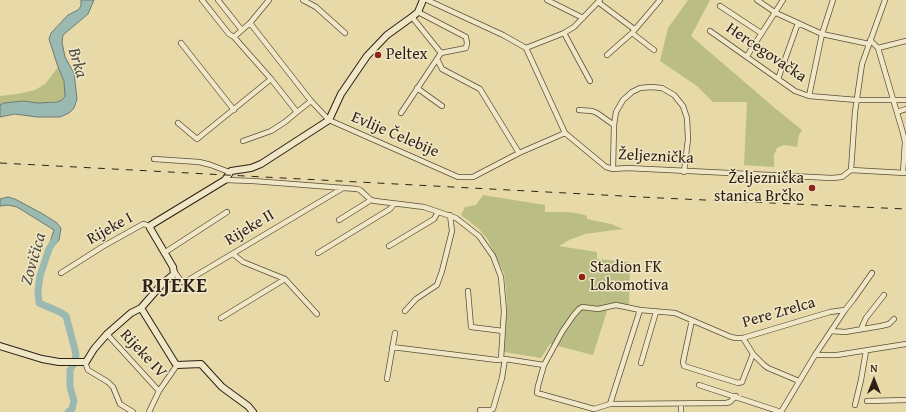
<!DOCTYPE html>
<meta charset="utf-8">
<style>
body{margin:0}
#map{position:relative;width:906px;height:412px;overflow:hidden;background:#e8daa8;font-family:"Gentium Book Plus",serif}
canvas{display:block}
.north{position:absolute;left:854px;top:360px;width:40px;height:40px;-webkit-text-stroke:3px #f0e7c6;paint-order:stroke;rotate:0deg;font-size:11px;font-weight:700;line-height:16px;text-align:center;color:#2e1f17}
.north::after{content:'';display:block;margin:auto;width:14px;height:18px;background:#2e1f17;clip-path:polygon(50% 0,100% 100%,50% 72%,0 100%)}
</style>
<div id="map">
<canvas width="906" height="412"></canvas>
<div class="north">N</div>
</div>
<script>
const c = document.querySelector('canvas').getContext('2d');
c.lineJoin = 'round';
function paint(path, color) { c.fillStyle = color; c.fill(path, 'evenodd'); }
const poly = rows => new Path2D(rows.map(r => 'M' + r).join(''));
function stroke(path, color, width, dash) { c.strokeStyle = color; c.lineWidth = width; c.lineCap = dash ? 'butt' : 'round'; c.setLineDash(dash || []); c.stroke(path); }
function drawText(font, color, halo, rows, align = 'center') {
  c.font = font + ' "Gentium Book Plus",serif'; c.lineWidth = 3; c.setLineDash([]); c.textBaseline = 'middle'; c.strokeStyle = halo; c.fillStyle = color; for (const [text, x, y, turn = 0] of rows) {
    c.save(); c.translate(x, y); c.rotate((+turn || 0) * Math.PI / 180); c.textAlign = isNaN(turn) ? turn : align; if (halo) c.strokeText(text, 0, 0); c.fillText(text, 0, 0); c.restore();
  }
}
const green = poly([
 [688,0,710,0,691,36,776,109,802,130,799,135,797,147,784,145,777,148,774,155,774,167,744,165,747,102,713,102,697,86,660,61,668,28],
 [58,67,64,81,65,89,65,96,60,101,38,103,23,101,0,105,0,96,17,94,35,90,45,84],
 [483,195,545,205,545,212,567,212,581,214,587,216,587,219,611,224,623,229,585,234,569,240,559,246,597,252,597,259,630,262,629,306,609,305,593,355,550,344,541,358,504,352,507,308,506,289,504,273,488,240,479,229,461,215,465,207,476,205]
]);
const water = poly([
 [81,0,94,0,88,14,63,35,62,42,65,57,74,73,77,99,74,108,69,113,60,117,37,117,15,114,0,117,0,105,4,103,23,101,38,103,57,102,62,100,65,96,64,81,58,67,49,39,51,33,68,15,78,10,81,6,81,0],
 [8,197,15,199,43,214,57,223,61,228,59,240,54,246,49,249,49,245,54,230,17,207,8,205,0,206,0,199,8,197]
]);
const river = poly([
 [54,241,49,249,40,276,38,290,39,303,60,312,66,316,74,346,76,355,74,363,70,370,70,387,74,401,72,409,68,412]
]);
const street = poly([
 [202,0,229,34,234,37,271,79,297,112,285,122,271,131,243,141],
 [218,0,241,29],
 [303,0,316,7,345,33],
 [427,0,503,35,526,48,565,133,606,167,613,169,627,168,832,178,842,177,851,170,855,112,862,64,885,0],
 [547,0,583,18],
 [757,0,776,13,822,34,869,44],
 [598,2,634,29],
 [720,6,761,33],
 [418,12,466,37,467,43,466,48,441,53],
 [412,17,441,53,437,59,442,69,480,89,519,153],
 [250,23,311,101,329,120,458,177,473,177,519,153,565,133],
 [710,31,795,91,809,96,857,100,906,100],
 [564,33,590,81],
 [632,33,654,50],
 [234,37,250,23,269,0],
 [870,40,878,48,903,133,905,142,903,173],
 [181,43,234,110],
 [526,48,564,33,574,27,600,0],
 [878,48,906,41],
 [607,55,632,33,660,0],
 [747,56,783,0],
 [778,79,798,23],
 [417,88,442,106],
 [809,96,822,34,833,0],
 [579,110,592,111,597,113,614,125],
 [297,112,311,101],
 [897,112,906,109],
 [401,113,437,59],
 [178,123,197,139,271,79],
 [154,159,199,162,211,165,229,172],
 [613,169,614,125,616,112,623,100,632,92,640,88,651,87,662,88,674,95,683,106,687,118,688,139,684,172],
 [851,170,905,173],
 [225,180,253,181,357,189,360,190,371,200,375,201,424,207,456,218,479,236,493,256,501,277,504,311,501,359],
 [339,220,371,200],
 [389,246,434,219,438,212],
 [164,253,227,212],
 [318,253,390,209,394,204],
 [233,254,243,262,285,279,317,314],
 [174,271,182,282,185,282,343,188],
 [61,273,102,247,143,224,147,225,150,228],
 [468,291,471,327,503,331],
 [405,311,416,299,437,285,442,271,452,231,450,215],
 [221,318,285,279],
 [692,320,683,362,684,366,738,383,742,382,753,354,764,365,768,368,799,381],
 [861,329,866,318,884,295],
 [831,331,845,332,881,326,889,324,894,319],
 [107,334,159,391],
 [743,338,753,354],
 [392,347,497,360,505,359,544,365,538,386,537,393,594,409,610,404,726,403,730,402,736,396],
 [815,355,837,355,906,344],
 [86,362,86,365,88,370,108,382,113,387,120,404,133,412],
 [641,363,656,312],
 [544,365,562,332,573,316,579,309,582,307,598,309,616,305,640,310,675,313,731,337,736,338,743,338,830,312,845,310],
 [387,379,395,333],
 [699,385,781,412],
 [867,401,906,400],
 [610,404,640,310],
 [855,405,861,380,866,351],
 [480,410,491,410,493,409,502,378,505,359],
 [149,412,159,391,177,365],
 [681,412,681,404],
 [781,412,815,355,845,310,853,300,872,273]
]);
const secondary = poly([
 [141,308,175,363,177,365,201,364,222,387,248,406,253,412],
 [0,346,42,359,59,362,86,362,94,349,107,334,131,313,141,308,162,284,174,274,173,267,150,228,151,225,225,180,231,171,251,168,261,164,329,120,341,94,367,56,387,35,412,17,418,12,423,0]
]);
const rail = poly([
 [0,163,660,198,906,209]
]);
const markers = [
 [378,55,4,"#8f2418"],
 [812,188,4,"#8f2418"],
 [582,277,4,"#8f2418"]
];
const streetNames = [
 ["Hercegovačka",766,53,34],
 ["Evlije Čelebije",395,135,23],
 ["Željeznička",656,157,3],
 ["Rijeke II",250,228,-31],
 ["Rijeke I",110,229,-29],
 ["Pere Zrelca",779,313,-16],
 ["Rijeke IV",143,354,47]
];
const poiNames = [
 ["Peltex",386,55],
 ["Željeznička",804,179,"right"],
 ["stanica Brčko",804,197,"right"],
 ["Stadion FK",590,268],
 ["Lokomotiva",590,286]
];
const waterNames = [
 ["Brka",77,63,73],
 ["Zovičica",34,259,-74]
];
const districtNames = [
 ["RIJEKE",175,287]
];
paint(green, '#babe85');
paint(water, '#99b9b1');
stroke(water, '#6e7b73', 1);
stroke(river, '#99b9b1', 7);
stroke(street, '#5c4e3b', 6);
stroke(secondary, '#2e1f17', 8);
stroke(street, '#f0e7c6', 4.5);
stroke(secondary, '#f0e7c6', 6);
stroke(rail, '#2e1f17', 1, [7, 7]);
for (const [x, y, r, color] of markers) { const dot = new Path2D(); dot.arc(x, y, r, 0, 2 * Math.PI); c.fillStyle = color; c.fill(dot); stroke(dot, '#f0e7c6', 1.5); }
drawText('16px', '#2e1f17', '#f0e7c6', streetNames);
drawText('16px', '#2e1f17', '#f0e7c6', poiNames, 'left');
drawText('italic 17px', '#4e4d45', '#f0e7c6', waterNames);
c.letterSpacing = '1px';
drawText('bold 20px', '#2e1f17', '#f0e7c6', districtNames);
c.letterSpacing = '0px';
</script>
